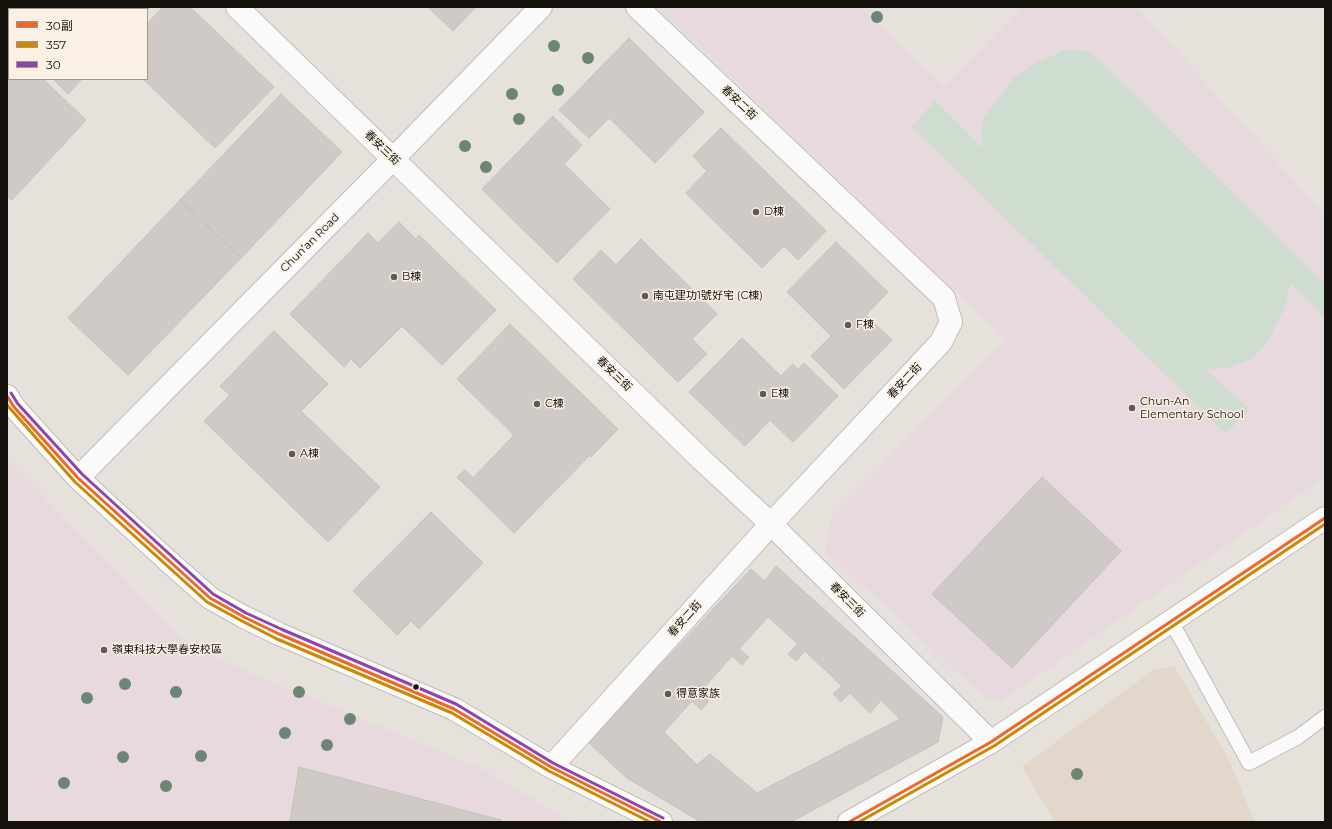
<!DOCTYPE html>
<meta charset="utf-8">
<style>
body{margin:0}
#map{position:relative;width:1332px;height:829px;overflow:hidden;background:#e7e1db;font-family:Montserrat,"Noto Sans TC",sans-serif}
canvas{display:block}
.frame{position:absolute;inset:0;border:8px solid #14110d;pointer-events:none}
.legend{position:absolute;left:8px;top:8px;width:140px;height:72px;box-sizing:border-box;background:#faf0e3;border:1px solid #9e978d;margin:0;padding:5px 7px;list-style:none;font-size:12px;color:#14110d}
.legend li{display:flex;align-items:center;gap:8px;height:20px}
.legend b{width:20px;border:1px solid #9e978d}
</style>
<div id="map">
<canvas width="1332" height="829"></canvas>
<div class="frame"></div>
<ul class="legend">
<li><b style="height:5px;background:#f26522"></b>30副</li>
<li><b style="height:5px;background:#ca8803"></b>357</li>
<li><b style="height:5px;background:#8e44ad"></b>30</li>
</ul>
</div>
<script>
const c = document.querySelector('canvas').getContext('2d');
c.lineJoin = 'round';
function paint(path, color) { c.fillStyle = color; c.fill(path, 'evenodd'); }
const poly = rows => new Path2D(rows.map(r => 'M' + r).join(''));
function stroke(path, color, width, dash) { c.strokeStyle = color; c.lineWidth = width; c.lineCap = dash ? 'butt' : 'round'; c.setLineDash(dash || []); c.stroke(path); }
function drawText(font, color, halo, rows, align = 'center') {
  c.font = font + ' Montserrat,"Noto Sans TC",sans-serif'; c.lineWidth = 3; c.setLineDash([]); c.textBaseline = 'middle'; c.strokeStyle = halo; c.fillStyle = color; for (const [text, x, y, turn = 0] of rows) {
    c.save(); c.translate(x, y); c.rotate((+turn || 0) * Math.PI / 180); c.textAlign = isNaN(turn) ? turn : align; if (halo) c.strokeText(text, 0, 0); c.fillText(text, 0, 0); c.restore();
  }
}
const built = poly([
 [1174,666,1227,756,1255,822,1055,822,1022,767,1153,670]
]);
const education = poly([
 [657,7,860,7,944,86,1022,7,1137,7,1325,215,1325,477,1001,701,983,696,826,552,831,517,1006,339],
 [7,459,182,638,222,661,480,768,572,822,7,822]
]);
const green = poly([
 [1064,50,1090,51,1325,284,1325,318,1290,283,1285,306,1276,326,1266,343,1253,358,1229,368,1205,369,1249,409,1226,434,912,127,935,100,983,149,981,135,984,117,1014,78,1034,64]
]);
const building = poly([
 [41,7,151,7,147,11,147,9,40,9,41,7],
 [163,7,190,7,274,87,215,148,143,79,147,79,147,24,163,7],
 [428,7,476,7,453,31,428,7],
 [629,38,704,112,655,163,609,118,589,138,559,110,629,38],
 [7,46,9,48,9,79,43,79,86,120,12,200,7,196,7,46],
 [53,79,82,79,68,94,53,79],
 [281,94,342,152,241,258,180,200,281,94],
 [553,116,582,145,564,164,610,209,557,263,482,189,553,116],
 [721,128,826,231,798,260,784,246,762,268,686,193,707,171,693,156,721,128],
 [180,200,241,258,128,375,68,318,180,200],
 [399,222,416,239,419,235,496,310,442,365,402,326,360,368,351,359,344,367,290,314,368,233,378,243,399,222],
 [641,239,717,314,692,339,707,354,678,382,573,279,601,250,616,265,641,239],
 [836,242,888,292,866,315,892,340,844,389,811,356,831,336,787,292,836,242],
 [510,324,618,429,591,457,590,455,514,533,457,477,465,470,473,478,514,435,457,379,510,324],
 [274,331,328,384,301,411,380,487,328,542,204,421,230,395,220,386,274,331],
 [742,338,781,376,793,364,798,370,804,363,838,396,793,442,770,420,745,446,689,392,742,338],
 [1042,477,1121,551,1012,668,932,594,1042,477],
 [431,512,483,563,419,629,411,621,397,635,353,591,431,512],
 [776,566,943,717,938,742,791,822,701,822,627,778,588,742,751,569,765,581,776,566],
 [768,617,798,644,788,654,796,661,805,651,842,686,833,694,841,702,850,693,870,713,881,700,900,719,757,793,710,754,697,765,664,732,692,701,701,710,709,701,700,692,732,656,742,665,749,657,739,649,768,617],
 [299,767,501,820,500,822,290,822,299,767]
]);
const lane = poly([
 [1171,621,1249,763,1298,737,1325,717]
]);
const street = poly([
 [237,7,702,460,771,524,991,742],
 [7,396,14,407,78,478,168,561,210,598,244,617,279,634,454,709,551,767,661,822],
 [78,478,393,159,541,7],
 [551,767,771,524,941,342,951,322,944,298,637,7],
 [849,822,991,742,1325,518]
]);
const bus1 = poly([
 [7,396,14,407,78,478,210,598,244,617,279,634,454,709,551,767,661,822],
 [849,822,991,742,1325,518]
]);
const bus2 = poly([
 [7,405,75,482,207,602,242,621,277,639,452,713,549,771,650,822],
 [859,822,994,746,1325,524]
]);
const bus3 = poly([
 [11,393,18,404,82,474,213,594,246,613,281,629,456,704,553,763,663,818]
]);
const trees = [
 [877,17],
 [554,46],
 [588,58],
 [558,90],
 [512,94],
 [519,119],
 [465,146],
 [486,167],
 [125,684],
 [176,692],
 [299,692],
 [87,698],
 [350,719],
 [285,733],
 [327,745],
 [201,756],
 [123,757],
 [1077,774],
 [64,783],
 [166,786]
];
const markers = [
 [756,212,4,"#5e5a55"],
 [394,277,4,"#5e5a55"],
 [645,296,4,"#5e5a55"],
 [848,325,4,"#5e5a55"],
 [763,394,4,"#5e5a55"],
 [537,404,4,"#5e5a55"],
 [1132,408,4,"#5e5a55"],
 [292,454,4,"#5e5a55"],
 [104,650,4,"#5e5a55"],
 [416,687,3.5,"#14110d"],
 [668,694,4,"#5e5a55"]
];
const streetNames = [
 ["春安二街",739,103,43],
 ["春安三街",382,148,44],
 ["Chun’an Road",310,243,-45],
 ["春安三街",614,374,44],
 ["春安二街",905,381,-47],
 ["春安三街",847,600,45],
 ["春安二街",685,619,-48]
];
const poiNames = [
 ["D棟",764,212],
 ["B棟",402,277],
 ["南屯建功1號好宅 (C棟)",653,296],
 ["F棟",856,325],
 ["E棟",771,394],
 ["Chun-An",1140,402],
 ["Elementary School",1140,415],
 ["C棟",545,404],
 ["A棟",300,454],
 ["嶺東科技大學春安校區",112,650],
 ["得意家族",676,694]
];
paint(built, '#e2d7ca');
paint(education, '#e8d9df');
paint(green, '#ceddcf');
paint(building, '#d0cac7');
stroke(building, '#c5c0bd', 1);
stroke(lane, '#c0bcb8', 16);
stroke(street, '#c0bcb8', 24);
stroke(lane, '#fbfafa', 14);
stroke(street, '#fbfafa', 22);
stroke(bus1, '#f26522', 3);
stroke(bus2, '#ca8803', 3);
stroke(bus3, '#8e44ad', 3);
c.fillStyle = '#6b8675';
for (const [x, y] of trees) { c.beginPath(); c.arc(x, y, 6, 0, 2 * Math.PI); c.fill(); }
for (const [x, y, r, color] of markers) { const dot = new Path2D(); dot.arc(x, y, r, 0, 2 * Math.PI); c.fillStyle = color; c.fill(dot); stroke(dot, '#faf0e3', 1.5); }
drawText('11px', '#14110d', '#faf0e3', streetNames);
drawText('11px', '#14110d', '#faf0e3', poiNames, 'left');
</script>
